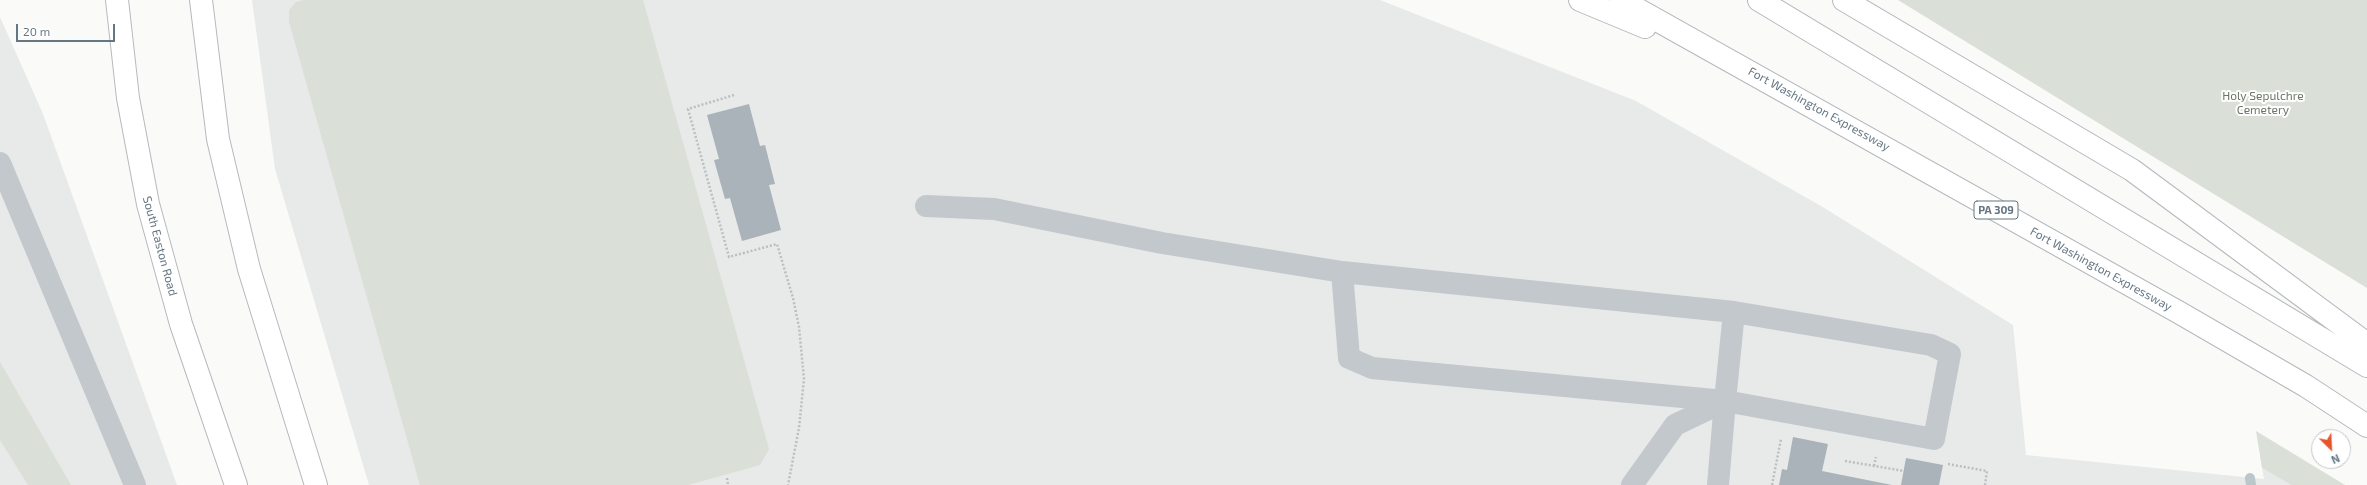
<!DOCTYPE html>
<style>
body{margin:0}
#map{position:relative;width:2367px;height:485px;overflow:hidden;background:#fafaf8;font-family:"Exo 2",sans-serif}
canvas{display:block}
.north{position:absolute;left:2311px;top:429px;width:40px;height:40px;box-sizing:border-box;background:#fff;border:1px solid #c1c8cd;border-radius:50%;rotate:156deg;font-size:11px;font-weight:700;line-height:16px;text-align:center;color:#657683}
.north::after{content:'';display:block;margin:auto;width:14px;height:18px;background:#e4572e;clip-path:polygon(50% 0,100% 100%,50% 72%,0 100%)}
.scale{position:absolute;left:16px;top:24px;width:99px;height:18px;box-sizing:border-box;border:2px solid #657683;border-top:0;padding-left:5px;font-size:12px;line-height:14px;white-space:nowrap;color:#657683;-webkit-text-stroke:3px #fff;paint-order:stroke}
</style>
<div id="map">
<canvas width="2367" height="485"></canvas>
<div class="north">N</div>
<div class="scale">20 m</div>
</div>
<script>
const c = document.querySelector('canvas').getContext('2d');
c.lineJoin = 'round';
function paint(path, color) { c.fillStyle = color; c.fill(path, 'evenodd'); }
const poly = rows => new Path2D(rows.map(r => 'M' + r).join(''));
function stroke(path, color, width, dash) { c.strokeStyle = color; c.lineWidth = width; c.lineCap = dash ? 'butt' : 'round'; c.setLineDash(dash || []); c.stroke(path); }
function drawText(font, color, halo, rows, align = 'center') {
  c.font = font + ' "Exo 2",sans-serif'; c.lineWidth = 4; c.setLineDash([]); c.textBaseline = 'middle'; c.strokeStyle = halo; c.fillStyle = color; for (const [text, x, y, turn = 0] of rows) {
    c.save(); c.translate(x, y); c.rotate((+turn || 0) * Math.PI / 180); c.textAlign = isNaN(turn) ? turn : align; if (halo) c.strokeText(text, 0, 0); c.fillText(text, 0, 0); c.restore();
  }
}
const built = poly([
 [252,0,1380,0,1636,101,1821,206,2013,325,2026,455,2264,479,2262,468,2291,485,369,485,275,169],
 [0,17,43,114,177,485,0,485]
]);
const green = poly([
 [304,0,643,0,769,449,760,465,688,485,420,485,289,22,289,10,296,2],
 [1898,0,2367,0,2367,288],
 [0,362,71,485,28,485,0,440],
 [2256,431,2345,485,2291,485,2262,468]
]);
const stream = poly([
 [2250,478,2251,485]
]);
const building = poly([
 [749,104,760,146,765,145,775,184,769,185,781,230,742,241,730,198,725,199,714,160,719,159,707,115],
 [1793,437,1828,444,1822,471,1892,485,1779,485,1782,469,1787,470],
 [1906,458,1943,465,1939,485,1901,485]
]);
const path = poly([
 [734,95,688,109,729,257,777,244,793,298,799,327,804,379,799,428,788,485],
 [1845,461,1904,471],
 [1948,464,1987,471,1985,485],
 [1874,466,1876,457],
 [727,478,728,485],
 [1772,485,1781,439]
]);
const minor = poly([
 [0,163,135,485],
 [926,206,994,209,1162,243,1342,272],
 [1632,485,1675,425,1725,401],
 [1718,485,1725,401,1734,312,1931,345,1950,354,1934,439,1725,401,1372,368,1349,358,1342,272,1734,312]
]);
const major = poly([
 [117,0,128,98,148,204,181,324,236,485],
 [201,0,218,139,249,269,316,485]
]);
const highway = poly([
 [1580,0,1645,27],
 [1621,0,2180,313,2306,386,2367,426],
 [1759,0,2367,366],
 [1844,0,2132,170,2367,344]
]);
const shields = [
 [1996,210,44]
];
const shieldNames = [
 ["PA 309",1996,210]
];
const parkNames = [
 ["Holy Sepulchre",2263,96],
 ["Cemetery",2263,110]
];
const streetNames = [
 ["Fort Washington Expressway",1819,109,29],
 ["South Easton Road",160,246,75],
 ["Fort Washington Expressway",2101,269,29]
];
paint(built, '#e8e9e9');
paint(green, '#dadfd7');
stroke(stream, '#bbc7cb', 10);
paint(building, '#aab3b9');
stroke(major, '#b5babe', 24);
stroke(highway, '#b4b9bd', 24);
stroke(path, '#bbbfc2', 2.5, [2, 2]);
stroke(minor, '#c3c8cc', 22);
stroke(major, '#fff', 22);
stroke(highway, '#fff', 22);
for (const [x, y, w] of shields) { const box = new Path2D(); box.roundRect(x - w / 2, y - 9, w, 18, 3); c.fillStyle = '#fff'; c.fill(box); stroke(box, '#657683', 1); }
drawText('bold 11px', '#657683', null, shieldNames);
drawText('12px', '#687a64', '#fff', parkNames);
drawText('12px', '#657683', '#fff', streetNames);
</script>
